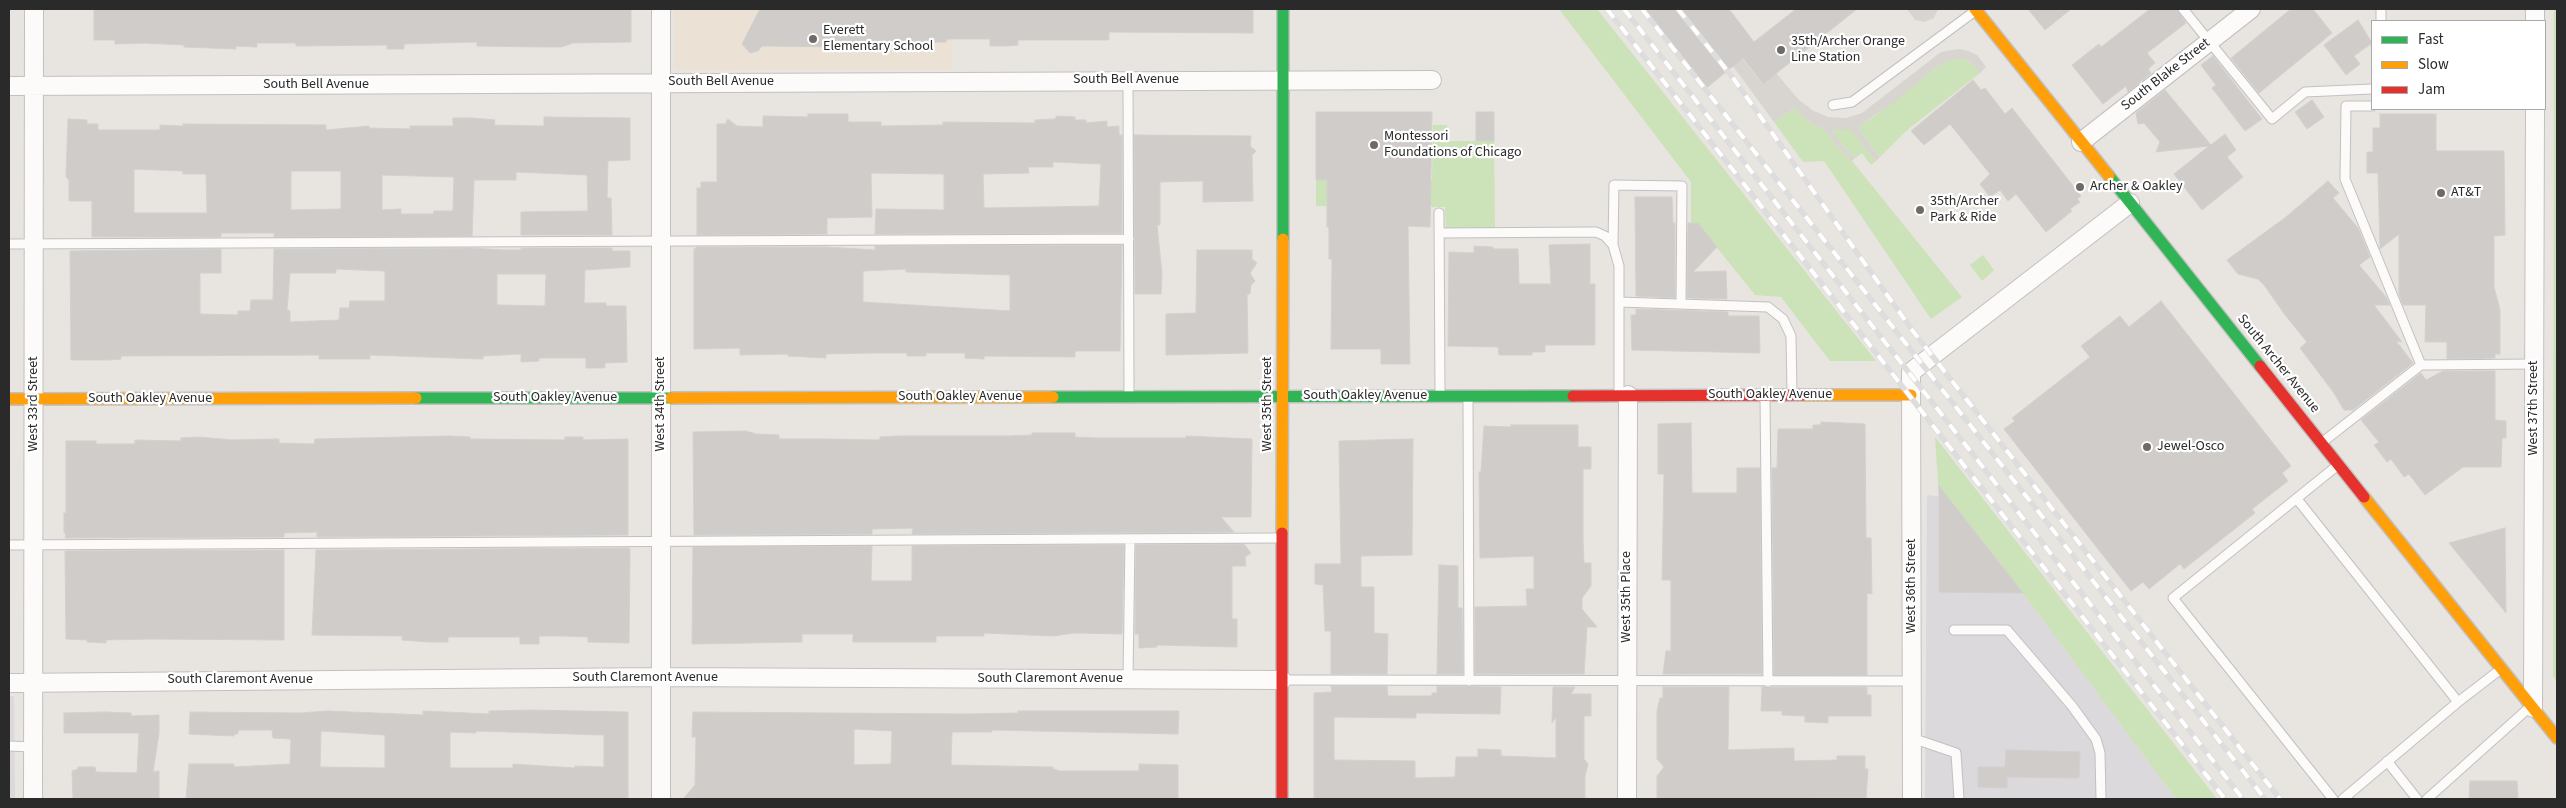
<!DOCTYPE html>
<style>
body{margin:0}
#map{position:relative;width:2566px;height:808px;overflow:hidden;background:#e8e4e0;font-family:"Source Sans 3",sans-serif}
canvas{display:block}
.frame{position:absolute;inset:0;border:10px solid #2a2a2a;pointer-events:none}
.legend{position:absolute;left:2371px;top:20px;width:175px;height:90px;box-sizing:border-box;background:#fff;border:1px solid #aaa;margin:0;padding:6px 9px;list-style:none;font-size:15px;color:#2a2a2a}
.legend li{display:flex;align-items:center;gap:10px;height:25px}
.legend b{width:25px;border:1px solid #aaa}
</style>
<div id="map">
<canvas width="2566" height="808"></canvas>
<div class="frame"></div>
<ul class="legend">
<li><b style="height:6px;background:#30b455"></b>Fast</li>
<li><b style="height:6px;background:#ff9f0a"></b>Slow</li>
<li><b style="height:6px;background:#e5322d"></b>Jam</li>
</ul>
</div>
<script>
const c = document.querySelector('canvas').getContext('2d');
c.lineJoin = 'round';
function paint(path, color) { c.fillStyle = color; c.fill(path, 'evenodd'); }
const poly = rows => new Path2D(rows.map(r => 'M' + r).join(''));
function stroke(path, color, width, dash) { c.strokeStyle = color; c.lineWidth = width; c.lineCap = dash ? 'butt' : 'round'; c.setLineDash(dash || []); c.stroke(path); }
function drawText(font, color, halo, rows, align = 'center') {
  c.font = font + ' "Source Sans 3",sans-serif'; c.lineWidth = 4.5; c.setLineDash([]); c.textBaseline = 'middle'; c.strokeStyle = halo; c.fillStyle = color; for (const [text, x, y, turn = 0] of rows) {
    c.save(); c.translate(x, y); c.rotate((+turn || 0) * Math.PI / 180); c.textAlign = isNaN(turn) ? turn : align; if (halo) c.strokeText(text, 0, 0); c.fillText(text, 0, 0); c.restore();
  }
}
const industrial = poly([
 [1927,495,1947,497,2023,593,2176,799,1925,799],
 [9,696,14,696,15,799,9,799]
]);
const education = poly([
 [674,9,952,9,952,70,675,70]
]);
const green = poly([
 [1559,9,1597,9,1876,361,1830,361,1781,297,1755,295,1698,224,1691,223,1691,182],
 [2554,9,2557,9,2557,682,2553,676],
 [1962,58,1968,60,1980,73,1906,131,1880,157,1859,130,1860,125,1872,118,1942,63],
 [1794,108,1812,124,1825,130,1835,144,1852,161,1962,297,1931,319,1824,161,1803,162,1774,122],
 [1433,125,1447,125,1448,141,1494,141,1495,229,1446,228,1445,207,1316,206,1316,180,1432,180],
 [1850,128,1876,161,1871,165,1862,153,1855,158,1841,144,1832,130],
 [1983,255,1994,270,1982,281,1970,265],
 [1935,437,2217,799,2176,799,2023,593,1947,497,1939,496]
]);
const plaza = poly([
 [1691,9,1704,9,1762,84,1776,73,1798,99,1812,110,1828,117,1846,118,1862,113,1941,52,1959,49,1968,51,1977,55,1986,67,1980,73,1968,60,1961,58,1942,63,1890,105,1860,125,1859,130,1880,157,1876,161,1850,129,1832,130,1841,144,1855,158,1852,161,1835,144,1825,130,1812,124,1794,108,1774,122],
 [1907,9,1938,9,1934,18,1924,22,1915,20]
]);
const building = poly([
 [94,9,631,9,631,42,573,43,561,47,546,47,477,46,477,42,438,43,404,44,404,49,387,49,387,45,296,46,296,43,257,43,257,47,236,46,236,49,184,47,184,45,145,43,115,44,115,40,94,40,94,9],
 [760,9,1253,9,1253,33,1109,32,1109,40,1018,40,1018,45,1006,46,990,46,990,39,947,39,946,42,878,43,870,52,860,52,855,47,762,46,758,51,750,53,742,44,760,9],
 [1640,9,1729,9,1754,42,1796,9,1857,9,1763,84,1743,58,1704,90,1640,9],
 [2028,9,2071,9,2045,30,2028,9],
 [2150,9,2177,9,2186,23,2147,53,2155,63,2148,69,2151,73,2128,92,2126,86,2103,104,2072,65,2099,44,2101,47,2150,9],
 [2291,9,2313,9,2332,33,2259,93,2231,58,2291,9],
 [2358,20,2372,43,2354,56,2360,64,2346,75,2324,45,2358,20],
 [2213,56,2262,119,2245,131,2212,88,2216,85,2201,65,2213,56],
 [1973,80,1981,90,1985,88,2005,114,2012,108,2081,196,2077,199,2080,202,2070,209,2072,211,2046,232,2016,194,2008,201,2000,190,1990,197,1980,184,1990,174,1950,124,1924,145,1911,131,1973,80],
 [2165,90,2211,145,2225,134,2236,150,2227,157,2243,177,2202,210,2174,174,2209,146,2156,152,2160,142,2144,123,2138,124,2136,113,2165,90],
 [2312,100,2324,117,2307,129,2295,112,2312,100],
 [1316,112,1432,112,1430,227,1408,226,1410,364,1381,364,1381,349,1331,349,1332,259,1329,259,1329,227,1327,227,1327,180,1316,180,1316,112],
 [1476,112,1494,112,1494,141,1476,141,1476,112],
 [808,114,848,114,848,122,881,122,881,126,943,125,943,122,1035,123,1035,120,1055,119,1057,116,1075,117,1075,120,1086,120,1086,123,1107,121,1107,127,1119,126,1119,135,1122,135,1122,233,875,234,876,209,944,210,944,174,871,173,872,217,827,218,827,234,697,235,697,188,701,188,701,182,717,182,717,124,725,124,728,119,737,126,763,127,763,116,808,117,808,114],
 [1053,162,1101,164,1099,206,984,208,983,174,1029,173,1028,167,1053,167,1053,162],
 [2380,114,2436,114,2436,151,2504,151,2505,235,2494,236,2494,287,2500,310,2500,354,2495,354,2495,358,2447,359,2447,342,2425,342,2426,305,2403,305,2399,294,2399,234,2380,249,2378,173,2367,173,2367,152,2373,152,2373,128,2380,128,2380,114],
 [544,117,630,118,630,160,608,161,607,198,611,198,612,235,521,235,521,212,588,211,587,175,516,172,516,180,474,180,472,236,274,237,274,233,221,233,221,237,92,237,92,201,69,201,69,180,66,177,68,119,87,120,87,124,98,124,98,130,160,130,160,125,183,126,183,124,326,125,326,130,369,126,369,128,410,129,410,126,453,126,453,118,472,118,495,120,494,125,544,126,544,117],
 [134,169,183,171,183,174,206,174,207,213,134,213,134,169],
 [291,171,341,171,341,209,291,210,291,171],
 [382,175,454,177,453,211,434,211,433,214,401,214,401,209,382,210,382,175],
 [1134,135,1251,136,1250,146,1256,151,1252,155,1253,201,1203,202,1203,181,1160,182,1160,225,1157,225,1162,274,1161,294,1135,294,1134,135],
 [2328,181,2339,193,2333,198,2358,228,2370,257,2359,265,2386,297,2390,305,2374,305,2402,342,2396,341,2413,363,2353,410,2344,410,2334,393,2300,348,2307,342,2285,315,2264,285,2258,279,2238,274,2227,260,2286,217,2328,181],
 [1635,197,1672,197,1673,223,1675,223,1675,298,1636,296,1635,197],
 [1688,223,1698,223,1717,247,1693,272,1726,271,1727,299,1687,298,1688,223],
 [1590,244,1590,284,1595,284,1595,345,1545,345,1545,352,1532,352,1532,355,1499,355,1498,347,1448,346,1449,252,1474,253,1474,246,1493,247,1493,249,1518,249,1519,284,1551,284,1549,245,1590,244],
 [1122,245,1120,351,1075,351,1075,357,984,356,984,359,965,358,965,353,926,353,926,356,907,356,907,353,870,353,826,354,826,358,788,356,788,354,740,355,740,348,694,349,694,249,697,247,827,247,875,250,875,246,1122,245],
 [906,269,906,272,1010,275,1010,311,863,302,863,271,906,269],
 [471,248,503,250,521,250,521,248,612,248,612,251,630,251,630,267,585,270,584,303,606,303,606,306,626,306,627,362,605,363,605,368,586,368,586,358,539,358,539,361,521,362,521,354,483,356,483,359,370,355,370,359,319,359,319,355,121,356,121,359,109,360,71,360,70,251,221,249,221,273,200,273,200,314,238,315,238,311,250,311,251,300,273,300,274,249,471,248],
 [336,269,385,271,385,301,350,301,349,308,340,308,339,320,290,322,290,311,287,310,290,273,336,273,336,269],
 [497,274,546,274,545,306,497,305,497,274],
 [1197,250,1252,250,1252,259,1257,263,1250,273,1255,281,1251,285,1250,294,1247,294,1248,353,1166,355,1166,314,1196,313,1197,250],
 [2161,301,2291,466,2282,473,2288,481,2252,509,2255,513,2184,569,2180,564,2149,589,2143,582,2131,591,2004,429,2015,421,2012,418,2090,357,2081,346,2120,316,2129,327,2161,301],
 [1636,309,1728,312,1728,316,1759,316,1760,353,1632,350,1631,315,1636,315,1636,309],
 [2443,371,2495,371,2495,420,2506,421,2506,438,2502,438,2501,467,2463,467,2425,495,2409,474,2404,477,2391,459,2387,462,2374,445,2379,442,2361,420,2421,373,2426,380,2443,371],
 [1821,422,1865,424,1866,538,1871,538,1872,594,1867,593,1867,675,1774,675,1772,468,1777,468,1778,429,1813,429,1813,425,1821,425,1821,422],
 [1691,423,1692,493,1737,493,1737,468,1760,468,1762,674,1663,674,1666,651,1671,651,1671,580,1662,580,1664,474,1658,474,1658,424,1691,423],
 [1511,425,1578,425,1578,447,1591,447,1591,469,1583,469,1583,540,1584,563,1591,563,1591,586,1582,598,1582,609,1597,627,1587,627,1584,674,1475,674,1475,607,1527,606,1526,589,1534,589,1534,556,1480,558,1479,472,1481,472,1484,426,1511,427,1511,425],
 [746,431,756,434,779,435,779,439,823,439,880,440,880,437,899,436,1008,436,1032,435,1032,433,1075,433,1075,437,1096,438,1186,438,1186,436,1252,439,1251,517,1221,517,1234,532,912,534,913,528,872,529,872,534,694,535,693,432,746,431],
 [450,436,470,437,470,439,565,440,565,437,583,437,583,440,628,439,628,535,317,537,317,532,284,533,284,537,65,538,66,533,64,533,64,513,66,513,66,441,96,441,96,444,135,444,135,440,181,441,181,438,198,437,232,440,279,439,279,443,314,444,315,439,450,436],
 [1413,439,1412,555,1361,556,1361,587,1374,587,1374,633,1388,634,1387,674,1331,674,1331,631,1325,631,1323,585,1315,584,1315,564,1341,564,1339,441,1413,439],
 [1939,486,2023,593,1939,592,1939,486],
 [2505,528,2506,613,2449,543,2505,528],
 [1244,544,1251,553,1245,557,1246,566,1232,566,1232,619,1237,619,1237,647,1157,645,1157,647,1139,648,1139,634,1135,634,1136,545,1244,544],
 [1124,545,1122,634,1075,633,1052,636,984,633,984,636,936,636,936,642,853,642,853,634,802,634,802,642,692,644,693,547,872,546,871,581,912,581,912,546,1124,545],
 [628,548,630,549,629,643,588,642,588,637,563,636,539,636,539,644,520,644,520,637,448,637,448,642,429,642,402,640,402,636,312,635,316,550,628,548],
 [284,550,284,640,151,639,106,640,106,643,87,642,87,640,66,639,65,551,284,550],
 [1439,565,1458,566,1458,608,1462,608,1463,674,1437,674,1439,565],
 [1331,686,1387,686,1388,696,1432,696,1432,693,1437,693,1437,686,1501,687,1500,714,1416,713,1416,718,1334,717,1334,760,1415,761,1415,778,1455,777,1456,757,1478,757,1478,749,1501,750,1501,756,1556,758,1556,717,1552,723,1553,687,1575,687,1571,694,1591,694,1591,716,1584,716,1584,759,1588,764,1585,776,1585,799,1314,799,1314,693,1332,692,1331,686],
 [1663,687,1729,687,1728,750,1794,748,1794,761,1837,760,1837,756,1865,756,1865,769,1868,769,1866,798,1657,799,1657,776,1664,767,1657,759,1657,711,1660,698,1663,698,1663,687],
 [1762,687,1867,687,1867,695,1871,695,1871,716,1828,716,1828,723,1805,722,1805,716,1782,715,1782,711,1761,711,1762,687],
 [328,711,423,715,423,711,489,714,489,711,531,710,628,712,628,799,186,799,189,764,234,764,234,767,290,764,291,739,273,738,272,730,238,730,238,734,234,734,234,736,189,734,190,712,300,713,328,711],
 [321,731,385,735,385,768,320,767,321,731],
 [476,731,604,735,604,767,575,766,575,768,513,764,513,768,450,768,450,732,476,733,476,731],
 [1018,711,1179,711,1178,734,992,730,992,732,952,732,951,765,1053,767,1053,769,1060,771,1139,771,1139,764,1178,765,1178,799,683,799,695,785,696,737,692,737,693,712,967,714,1018,713,1018,711],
 [854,729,892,731,891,764,854,765,854,729],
 [105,712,131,713,131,716,159,715,159,733,153,772,159,771,159,799,73,799,72,771,78,769,78,767,95,767,96,772,137,773,139,733,64,733,64,713,105,712],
 [2006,750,2080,752,2079,778,2007,777,2007,788,1978,787,1978,767,2005,767,2006,750],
 [2470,781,2517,781,2518,799,2469,799,2470,781]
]);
const lane = poly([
 [2183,9,2272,119,2305,92,2372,89],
 [2381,21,2381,9],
 [1128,80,1129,395],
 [1833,105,1852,102,1975,11],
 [2372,106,2346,106,2345,179,2421,365],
 [1439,213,1440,395],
 [1439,233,1596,232,1605,236,1613,245,1619,266,1619,395],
 [9,244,1129,239],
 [1613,245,1614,185,1682,186,1681,304],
 [1619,302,1768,307,1783,319,1791,336,1792,394],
 [1765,397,1768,682],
 [1468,398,1469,681],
 [2324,441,2421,365,2534,364],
 [2297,499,2458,702],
 [9,545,1281,538],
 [1954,630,2007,630,2072,706,2096,739,2100,753,2101,799],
 [1128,680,1130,539],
 [1282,680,1912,681],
 [1912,738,1956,753,1959,799],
 [9,746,33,747],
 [2387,761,2417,799],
 [2333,799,2173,598,2338,465],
 [2343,799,2458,702,2501,669],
 [2427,799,2531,706]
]);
const street = poly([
 [2535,21,2535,9],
 [9,86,1432,80],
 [2081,142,2251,9],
 [9,683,661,677,1282,680],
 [2533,708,2535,109],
 [33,799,34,9],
 [661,799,661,9],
 [1627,799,1628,395],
 [1912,799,1911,372,2130,203]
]);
const fast = poly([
 [2109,176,2260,366],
 [1283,239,1283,9],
 [1053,397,1573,396],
 [416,398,671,398]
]);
const slow = poly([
 [1975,9,2109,176],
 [1803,395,1911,395],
 [671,398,1053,397],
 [9,399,416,398],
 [2364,497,2557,738],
 [1282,533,1283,239]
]);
const jam = poly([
 [2260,366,2364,497],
 [1573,396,1803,395],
 [1282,799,1282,533]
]);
const rail = poly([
 [1607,9,2225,799],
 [1624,9,2243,799],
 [1642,9,2265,799],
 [1678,9,1733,78,1912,330,2280,799]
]);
const markers = [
 [813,39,5,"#6c6b6a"],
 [1781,50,5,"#6c6b6a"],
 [1374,145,5,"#6c6b6a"],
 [2080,187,5,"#6c6b6a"],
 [2441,193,5,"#6c6b6a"],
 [1920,210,5,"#6c6b6a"],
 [2147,447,5,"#6c6b6a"]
];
const poiNames = [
 ["Everett",823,31],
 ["Elementary School",823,47],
 ["35th/Archer Orange",1791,42],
 ["Line Station",1791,58],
 ["Montessori",1384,137],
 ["Foundations of Chicago",1384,153],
 ["Archer & Oakley",2090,187],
 ["AT&T",2451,193],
 ["35th/Archer",1930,202],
 ["Park & Ride",1930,218],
 ["Jewel-Osco",2157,447]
];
const streetNames = [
 ["South Blake Street",2166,75,-38],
 ["South Bell Avenue",1126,80],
 ["South Bell Avenue",721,82],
 ["South Bell Avenue",316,85],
 ["South Archer Avenue",2278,364,51],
 ["South Oakley Avenue",1770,395],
 ["South Oakley Avenue",1365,396],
 ["South Oakley Avenue",960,397],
 ["South Oakley Avenue",555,398],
 ["South Oakley Avenue",150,399],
 ["West 33rd Street",34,404,-90],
 ["West 34th Street",661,404,-90],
 ["West 35th Street",1268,404,-90],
 ["West 37th Street",2534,408,-90],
 ["West 36th Street",1912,586,-90],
 ["West 35th Place",1627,597,-90],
 ["South Claremont Avenue",645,678],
 ["South Claremont Avenue",1050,679],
 ["South Claremont Avenue",240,680]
];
paint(industrial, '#dbd9db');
paint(education, '#ebe2d5');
paint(green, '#cce2b9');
paint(plaza, '#d8d4d0');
paint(building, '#cfccca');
stroke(building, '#d3d0cc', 1);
stroke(lane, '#c2c0c1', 11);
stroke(street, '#c2c0c1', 20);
stroke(fast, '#c2c0c1', 14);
stroke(slow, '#c2c0c1', 14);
stroke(jam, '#c2c0c1', 14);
stroke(lane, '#fcfbfa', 9);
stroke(street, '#fcfbfa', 18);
stroke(fast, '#30b455', 11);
stroke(slow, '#ff9f0a', 11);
stroke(jam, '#e5322d', 11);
stroke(rail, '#deddde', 5.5);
stroke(rail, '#fff', 4, [11]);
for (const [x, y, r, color] of markers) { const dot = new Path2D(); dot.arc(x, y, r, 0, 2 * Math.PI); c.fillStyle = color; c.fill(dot); stroke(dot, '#fff', 2); }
drawText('14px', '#2a2a2a', '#fff', poiNames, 'left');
drawText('14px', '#2a2a2a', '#fff', streetNames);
</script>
